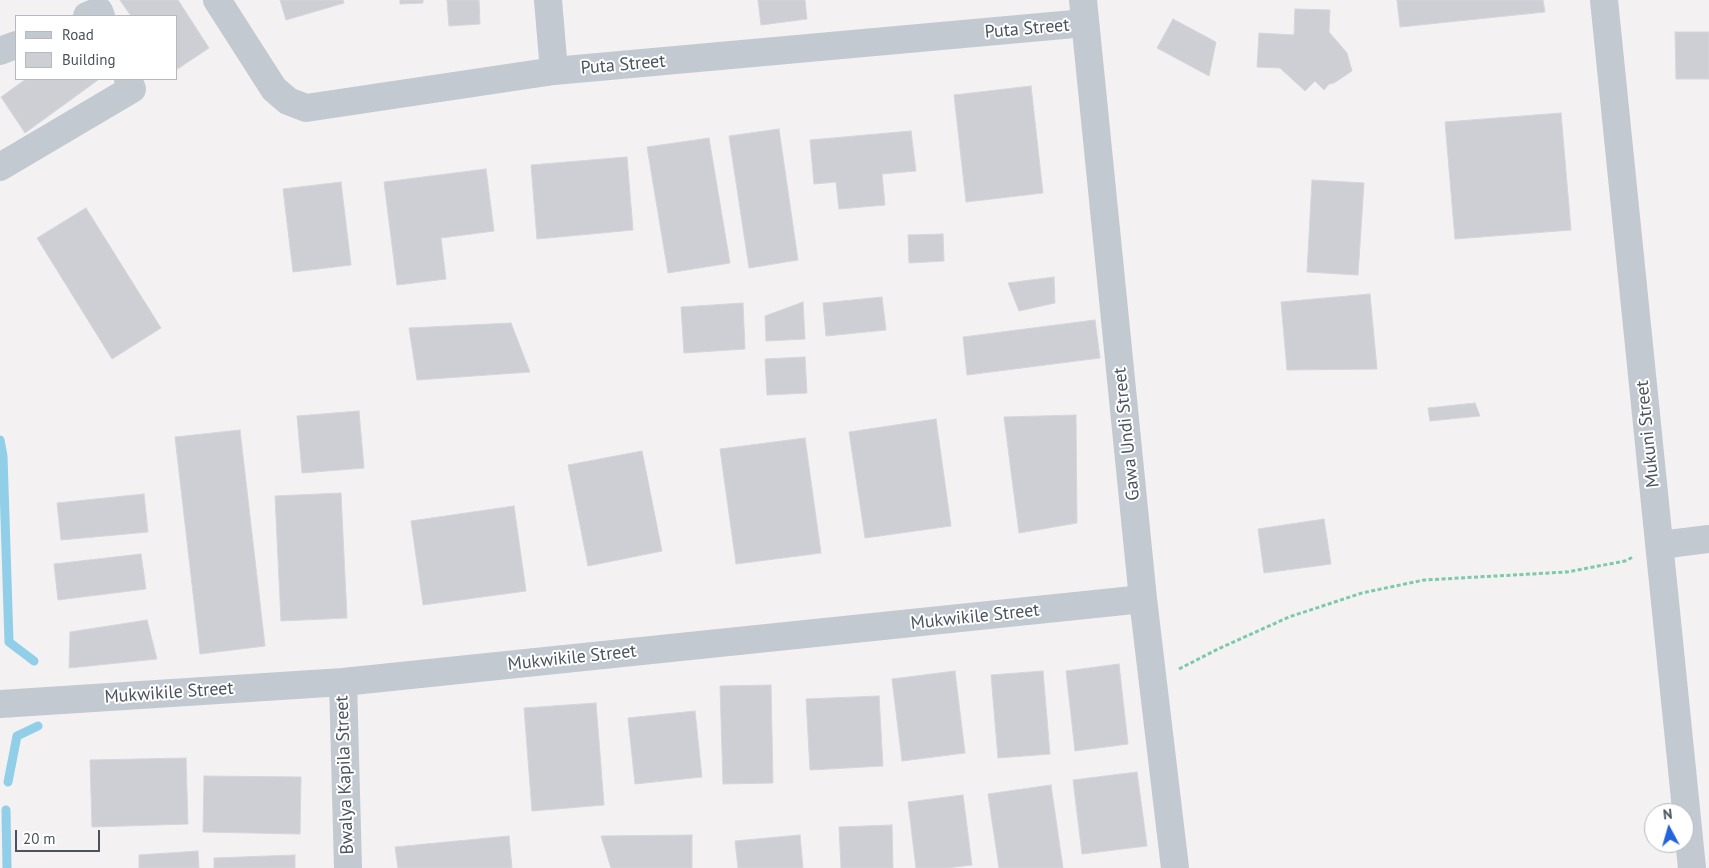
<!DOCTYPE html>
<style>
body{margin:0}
#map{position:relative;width:1709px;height:868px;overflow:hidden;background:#f3f1f1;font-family:"PT Sans",sans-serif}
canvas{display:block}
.legend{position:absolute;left:15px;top:15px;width:162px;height:65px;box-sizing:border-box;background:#fff;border:1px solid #b6babe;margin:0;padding:6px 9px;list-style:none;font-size:15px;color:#49525d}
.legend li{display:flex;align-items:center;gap:10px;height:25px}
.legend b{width:25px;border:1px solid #b6babe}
.north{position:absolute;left:1644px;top:803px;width:50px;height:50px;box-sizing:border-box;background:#fff;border:1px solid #b6babe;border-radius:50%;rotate:354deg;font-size:14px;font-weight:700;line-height:20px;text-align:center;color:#49525d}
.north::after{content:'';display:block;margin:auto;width:18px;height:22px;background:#2363db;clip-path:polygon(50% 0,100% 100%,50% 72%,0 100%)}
.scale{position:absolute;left:15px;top:830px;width:85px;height:22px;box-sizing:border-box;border:2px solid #49525d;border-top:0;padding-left:6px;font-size:15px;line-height:18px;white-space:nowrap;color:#49525d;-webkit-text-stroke:4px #fff;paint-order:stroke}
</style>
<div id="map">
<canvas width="1709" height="868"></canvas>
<ul class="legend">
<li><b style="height:6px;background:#c2c9d1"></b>Road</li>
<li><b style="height:14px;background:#cecfd5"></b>Building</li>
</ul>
<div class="north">N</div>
<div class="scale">20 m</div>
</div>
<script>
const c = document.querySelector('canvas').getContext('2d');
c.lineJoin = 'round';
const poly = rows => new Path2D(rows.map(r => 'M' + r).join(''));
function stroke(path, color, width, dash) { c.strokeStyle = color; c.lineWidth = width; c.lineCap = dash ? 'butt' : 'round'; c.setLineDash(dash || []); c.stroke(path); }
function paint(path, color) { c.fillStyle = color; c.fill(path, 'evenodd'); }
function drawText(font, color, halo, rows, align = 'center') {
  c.font = font + ' "PT Sans",sans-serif'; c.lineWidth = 4; c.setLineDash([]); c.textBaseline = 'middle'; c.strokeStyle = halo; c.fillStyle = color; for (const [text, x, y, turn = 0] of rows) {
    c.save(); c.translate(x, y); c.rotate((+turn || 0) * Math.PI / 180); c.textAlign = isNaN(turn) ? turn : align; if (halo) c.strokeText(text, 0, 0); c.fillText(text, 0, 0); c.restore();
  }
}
const stream = poly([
 [0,440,3,456,9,642,34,661],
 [8,782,17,736,38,726],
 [6,810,7,868]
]);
const building = poly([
 [120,0,178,0,209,48,176,70,176,16,131,16,120,0],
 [280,0,343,0,344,3,286,20,280,0],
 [400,0,423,0,423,3,400,4,400,0],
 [447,0,479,0,480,24,449,26,447,0],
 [758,0,805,0,807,19,761,25,758,0],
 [1397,0,1543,0,1545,12,1400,27,1397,0],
 [1295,9,1330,10,1329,32,1347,53,1352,71,1334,83,1329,84,1324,90,1315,81,1305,91,1280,68,1257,67,1259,33,1294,35,1295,9],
 [1173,19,1216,42,1209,76,1157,48,1173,19],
 [1675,32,1709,32,1709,79,1676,79,1675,32],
 [26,79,98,79,98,80,25,133,1,97,26,79],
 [1031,86,1043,193,966,202,954,95,1031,86],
 [1561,113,1571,230,1455,239,1445,122,1561,113],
 [779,129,798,260,749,268,729,136,779,129],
 [911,131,916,171,882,174,885,205,839,209,836,182,814,184,810,140,911,131],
 [709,138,730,263,668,273,647,147,709,138],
 [627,157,633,230,537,239,531,165,627,157],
 [486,169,494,231,441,238,446,279,397,285,384,182,486,169],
 [1312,180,1364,183,1358,275,1307,272,1312,180],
 [341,182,351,265,293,272,283,189,341,182],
 [86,208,161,328,112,359,37,238,86,208],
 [943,234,944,261,909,263,908,235,943,234],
 [1054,277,1055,303,1019,311,1008,283,1054,277],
 [1370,294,1377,369,1287,370,1281,302,1370,294],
 [882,297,886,330,826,336,823,303,882,297],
 [803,302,805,339,766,341,765,316,803,302],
 [743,303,745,349,684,353,681,307,743,303],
 [1095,320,1100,358,967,375,963,337,1095,320],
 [511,323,530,372,417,380,409,328,511,323],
 [805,357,807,393,767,395,765,359,805,357],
 [1475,403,1480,416,1430,421,1428,408,1475,403],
 [359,411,364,468,302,473,297,416,359,411],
 [1076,415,1077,523,1019,533,1004,417,1076,415],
 [936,419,951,526,865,538,849,432,936,419],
 [240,430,265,646,200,654,175,437,240,430],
 [805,438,821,553,736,564,720,449,805,438],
 [642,451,662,551,588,566,568,465,642,451],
 [341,493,347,618,281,621,275,496,341,493],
 [144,494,148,532,61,540,57,503,144,494],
 [514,506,526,591,423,605,411,521,514,506],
 [1324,519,1331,564,1264,573,1258,529,1324,519],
 [141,554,146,589,58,600,54,564,141,554],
 [147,620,157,659,69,668,70,632,147,620],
 [1119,664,1128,744,1075,751,1066,671,1119,664],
 [955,671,965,753,902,761,892,679,955,671],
 [1043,671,1050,754,998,758,991,675,1043,671],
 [771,685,773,783,723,784,720,686,771,685],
 [879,696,883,766,810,770,806,699,879,696],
 [596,703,604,805,532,811,524,708,596,703],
 [695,711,702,777,635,784,628,718,695,711],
 [186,758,188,824,92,827,90,760,186,758],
 [1137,772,1147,846,1082,854,1073,780,1137,772],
 [204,776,301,777,300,834,203,832,204,776],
 [1051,785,1063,868,999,868,988,794,1051,785],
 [963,795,972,865,947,868,916,868,908,802,963,795],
 [892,825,893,868,841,868,839,827,892,825],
 [692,835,692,868,611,868,601,836,692,835],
 [800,835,803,868,738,868,735,841,800,835],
 [509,836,512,868,398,868,395,847,509,836],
 [198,851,199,868,139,868,139,855,198,851],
 [295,855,295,868,214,868,214,858,295,855]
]);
const path = poly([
 [1179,669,1218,649,1289,617,1362,593,1424,580,1567,572,1625,561,1633,557]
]);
const minor = poly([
 [217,0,274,89,288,101,306,108,554,71,1085,23],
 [548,0,554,71],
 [1083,0,1143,599,1175,868],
 [1604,0,1692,868],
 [87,16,99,11,101,16],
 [0,51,16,45],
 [0,167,132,89,128,79],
 [1660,545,1709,539],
 [343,682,348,868],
 [0,704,343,682,1143,599]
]);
const streetNames = [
 ["Puta Street",1027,29,-5],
 ["Puta Street",623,65,-5],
 ["Gawa Undi Street",1127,434,-96],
 ["Mukuni Street",1648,434,-96],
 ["Mukwikile Street",975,617,-6],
 ["Mukwikile Street",572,658,-6],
 ["Mukwikile Street",169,693,-4],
 ["Bwalya Kapila Street",345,775,-92]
];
stroke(stream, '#91cee8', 9);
paint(building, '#cecfd5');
stroke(building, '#d5d6db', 1);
stroke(path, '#7bcaaa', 3, [4, 2.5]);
stroke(minor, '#c2c9d1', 28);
drawText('18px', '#49525d', '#fff', streetNames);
</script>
